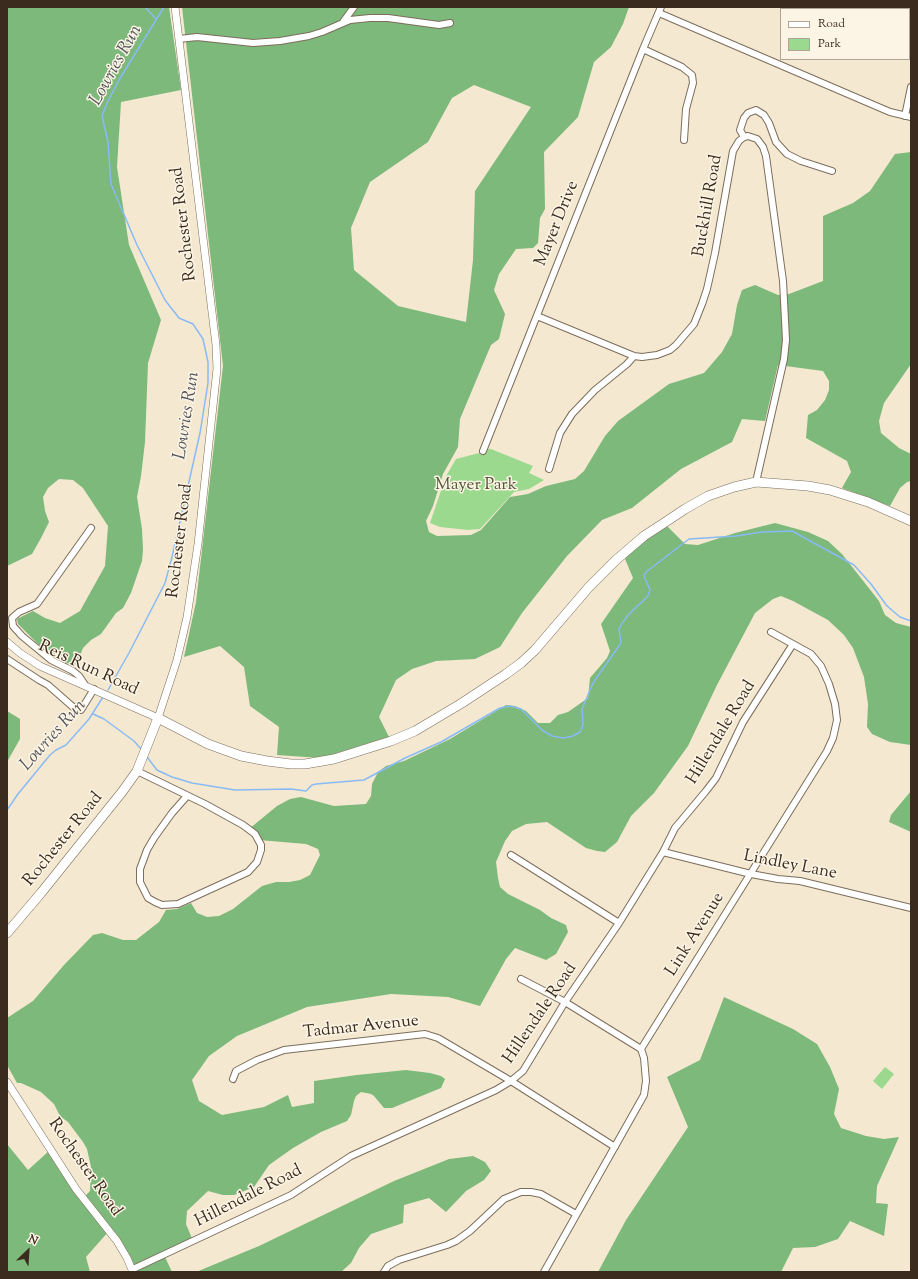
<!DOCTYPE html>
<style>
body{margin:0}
#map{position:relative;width:918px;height:1279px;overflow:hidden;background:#f4e9d0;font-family:"Sorts Mill Goudy",serif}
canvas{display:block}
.frame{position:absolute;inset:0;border:8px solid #3b2a1e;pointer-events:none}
.legend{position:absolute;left:780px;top:8px;width:130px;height:52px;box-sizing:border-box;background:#fcf5e5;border:1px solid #afa495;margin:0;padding:5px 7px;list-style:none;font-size:12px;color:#3b2a1e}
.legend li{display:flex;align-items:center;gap:8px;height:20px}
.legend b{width:20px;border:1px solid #afa495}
.north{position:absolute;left:8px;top:1231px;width:40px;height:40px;-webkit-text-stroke:3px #fcf5e5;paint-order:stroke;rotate:25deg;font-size:11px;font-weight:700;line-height:16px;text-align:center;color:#3b2a1e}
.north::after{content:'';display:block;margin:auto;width:14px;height:18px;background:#3b2a1e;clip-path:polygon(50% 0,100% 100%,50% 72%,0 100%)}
</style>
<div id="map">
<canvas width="918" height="1279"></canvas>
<div class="frame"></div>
<ul class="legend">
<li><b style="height:5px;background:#fff"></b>Road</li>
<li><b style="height:11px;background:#9bd98f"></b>Park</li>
</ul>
<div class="north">N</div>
</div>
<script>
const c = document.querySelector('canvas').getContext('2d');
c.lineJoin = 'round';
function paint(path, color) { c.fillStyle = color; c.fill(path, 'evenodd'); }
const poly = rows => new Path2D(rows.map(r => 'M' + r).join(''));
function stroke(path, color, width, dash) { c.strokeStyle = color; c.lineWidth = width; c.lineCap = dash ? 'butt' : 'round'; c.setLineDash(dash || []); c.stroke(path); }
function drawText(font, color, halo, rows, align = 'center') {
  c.font = font + ' "Sorts Mill Goudy",serif'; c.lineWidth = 3; c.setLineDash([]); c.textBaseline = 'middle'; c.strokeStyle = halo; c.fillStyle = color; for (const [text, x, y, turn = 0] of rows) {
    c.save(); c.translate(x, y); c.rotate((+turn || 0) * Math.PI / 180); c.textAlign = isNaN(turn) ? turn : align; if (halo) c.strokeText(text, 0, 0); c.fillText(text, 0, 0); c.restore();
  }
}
const green = poly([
 [484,449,491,449,533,466,529,473,544,480,529,489,514,492,480,529,468,530,440,527,430,523,446,476,456,459,483,452],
 [885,1067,894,1074,882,1089,873,1081]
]);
const forest = poly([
 [7,7,169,7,181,90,121,102,117,167,129,245,161,320,148,363,145,442,141,476,137,497,142,529,143,550,142,561,131,593,123,608,116,613,101,634,91,640,83,648,75,667,55,657,40,646,18,624,17,619,33,611,45,618,60,623,80,611,105,566,108,526,83,488,73,480,59,479,48,488,43,497,45,511,49,522,41,538,32,554,7,566],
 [182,7,629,7,623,24,611,47,594,62,578,117,544,152,545,209,540,218,538,243,533,248,516,249,499,274,494,290,505,314,499,339,491,345,460,419,458,447,443,474,433,506,426,521,429,532,437,536,471,535,481,530,510,497,528,494,546,486,575,479,584,471,605,436,618,421,669,384,704,373,722,352,732,334,737,305,742,290,755,285,778,295,789,294,823,281,823,216,853,203,870,191,895,154,911,152,911,364,884,403,879,421,881,433,899,448,911,454,911,481,907,482,900,488,890,506,842,488,851,472,847,461,806,438,808,415,817,410,825,400,829,390,829,381,823,371,778,365,765,421,742,419,732,442,681,469,632,508,602,520,567,556,522,613,500,647,475,659,436,661,412,669,396,680,379,717,389,737,321,758,277,755,279,727,250,706,244,667,220,646,184,657,196,602,223,366],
 [474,85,531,107,475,191,473,260,466,322,398,306,354,270,351,228,370,182,428,142,452,98],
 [664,523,685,544,698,545,735,533,775,523,808,532,828,541,842,554,879,601,885,615,896,623,911,627,911,745,890,742,872,734,867,727,868,704,864,677,853,648,844,635,828,620,793,601,781,596,773,599,755,613,717,685,688,746,654,793,631,816,617,842,605,852,597,851,586,848,547,822,526,824,512,831,505,841,496,862,498,878,500,887,508,894,540,910,551,918,566,925,568,932,556,954,546,960,515,948,506,959,480,1006,448,997,391,994,307,1007,237,1036,209,1056,192,1080,199,1101,222,1115,264,1107,288,1095,292,1107,314,1103,314,1081,357,1075,406,1070,430,1073,441,1076,445,1079,441,1088,392,1108,384,1108,374,1096,371,1094,361,1092,356,1096,354,1101,351,1115,347,1121,321,1132,293,1148,269,1165,254,1187,234,1195,223,1195,208,1191,187,1211,186,1224,193,1241,164,1255,172,1272,133,1272,109,1231,86,1257,90,1272,7,1272,7,1144,28,1170,50,1150,83,1198,90,1191,91,1167,87,1149,83,1142,68,1122,60,1116,54,1104,41,1092,21,1083,17,1083,7,1065,7,1018,33,1001,64,965,93,935,102,933,123,940,136,940,159,922,166,910,177,909,191,903,197,913,207,917,219,916,233,909,262,886,276,882,289,882,300,880,310,875,320,855,318,849,306,844,259,840,249,829,277,806,290,799,301,797,334,806,366,804,371,796,372,784,378,772,386,766,404,761,450,739,506,705,515,706,526,711,538,723,550,723,558,715,568,712,588,698,590,678,607,658,610,651,601,624,633,578,623,554],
 [7,711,20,719,20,739,7,762],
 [911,791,911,832,889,822,891,815],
 [724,997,793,1029,817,1044,830,1067,839,1089,834,1114,841,1128,866,1136,884,1139,899,1137,877,1186,876,1203,888,1204,884,1236,850,1221,838,1239,815,1247,793,1248,781,1272,598,1272,626,1220,688,1127,667,1077,700,1060],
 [473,1156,485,1162,491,1171,484,1180,466,1191,446,1212,429,1198,404,1205,403,1223,371,1234,359,1248,351,1263,341,1272,196,1272,259,1246,394,1181,449,1159]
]);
const stream = poly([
 [145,7,156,19],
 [108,690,129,653,165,583,172,557,200,433,208,383,208,362,203,339,193,324,179,318,165,300,137,245,111,184,108,142,102,116,107,103,119,80,164,7],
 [93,714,104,719,134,741,141,749],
 [147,757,157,770,172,777,192,783,235,790,291,789,306,791,312,785,316,784,364,780,405,758,441,742,500,708,510,706,521,709,542,730,552,736,563,738,573,736,580,732,583,725,582,709,593,683,621,643,619,629,623,622,628,615,648,596,650,590,644,576,646,572,689,539,736,536,762,532,792,531,854,565,871,584,887,606,900,617,911,621],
 [7,810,18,794,50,755,56,750,66,745,89,719,103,697]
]);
const minor = poly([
 [830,7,834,9],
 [659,13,890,112,911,117],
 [343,22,354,7],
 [179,39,197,37,253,43,280,41,309,36,322,32,350,20,370,18,388,18,439,25,450,23],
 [909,45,911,49],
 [643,49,682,67,692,75,693,83,686,109,684,140],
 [905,116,911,87],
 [744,137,740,130,744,118,748,113,756,110,764,115,769,123,776,142,787,154,801,161,832,171],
 [537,316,634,356,642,357,657,355,670,350,676,345,694,324,702,304,707,289,715,253,733,151,739,141,744,137,748,136,757,139,763,147,766,156,783,281,786,340,784,359,756,482],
 [483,451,643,49,661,7],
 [549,469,560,433,572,414,595,390,627,364,634,356],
 [7,659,39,680,48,685,73,707,81,710,94,689],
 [85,685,79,676,73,671,51,660,22,636,13,626,12,618,19,612,37,604,91,528],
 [137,771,205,804,243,825,255,834,261,845,261,850,257,862,248,872,178,904,162,905,155,902,148,898,140,882,140,869,147,850,154,838,172,813,187,796],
 [663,852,751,874,778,879,800,881,911,908],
 [511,855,619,923],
 [521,979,565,1002,641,1049],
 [233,1079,236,1071,257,1060,284,1050,425,1034,438,1038,511,1081,615,1147],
 [133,1269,291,1195,351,1156,496,1090,511,1081,523,1071,565,1002,619,923,663,852,675,828,706,791,716,778,743,722,793,644],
 [384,1272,388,1266,399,1260,447,1245,456,1241,470,1231,504,1199,521,1192,531,1192,541,1194,576,1214],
 [544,1272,644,1095,646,1081,644,1058,641,1049,827,751,833,738,837,720,835,704,829,684,821,666,811,654,771,632]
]);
const tertiary = poly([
 [7,642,20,653,40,666,158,718,177,660,187,617,198,544,217,369,216,345,175,7],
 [7,1082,76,1189,117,1241,127,1258,133,1272]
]);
const primary = poly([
 [7,933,41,893,122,792,137,771,158,718,208,744,241,756,267,761,291,764,305,764,334,759,391,741,415,731,462,703,506,674,521,663,535,650,589,587,616,560,644,536,664,523,685,509,708,496,734,487,756,482,808,486,830,490,868,502,911,521]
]);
const streetNames = [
 ["Buckhill Road",709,206,-80],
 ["Rochester Road",185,224,-97],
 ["Mayer Drive",558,224,-68],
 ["Rochester Road",181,541,-83],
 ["Reis Run Road",88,669,25],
 ["Hillendale Road",722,733,-59],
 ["Rochester Road",64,840,-51],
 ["Lindley Lane",790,866,11],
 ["Link Avenue",696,935,-58],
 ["Hillendale Road",541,1014,-56],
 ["Tadmar Avenue",361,1028,-6],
 ["Rochester Road",84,1168,55],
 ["Hillendale Road",249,1197,-27]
];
const parkNames = [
 ["Mayer Park",476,486]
];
const waterNames = [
 ["Lowries Run",117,66,-61],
 ["Lowries Run",188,416,-81],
 ["Lowries Run",54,736,-48]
];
paint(green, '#9bd98f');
paint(forest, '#7cb97a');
stroke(stream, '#89baf5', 1.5);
stroke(minor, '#7c6d5c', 8);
stroke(tertiary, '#7c6d5c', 8);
stroke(primary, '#7c6d5c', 10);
stroke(minor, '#fff', 6);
stroke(tertiary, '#fff', 7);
stroke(primary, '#fff', 9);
drawText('17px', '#3b2a1e', '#fcf5e5', streetNames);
drawText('17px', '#53563a', '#fcf5e5', parkNames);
drawText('italic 18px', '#52555e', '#fcf5e5', waterNames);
</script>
